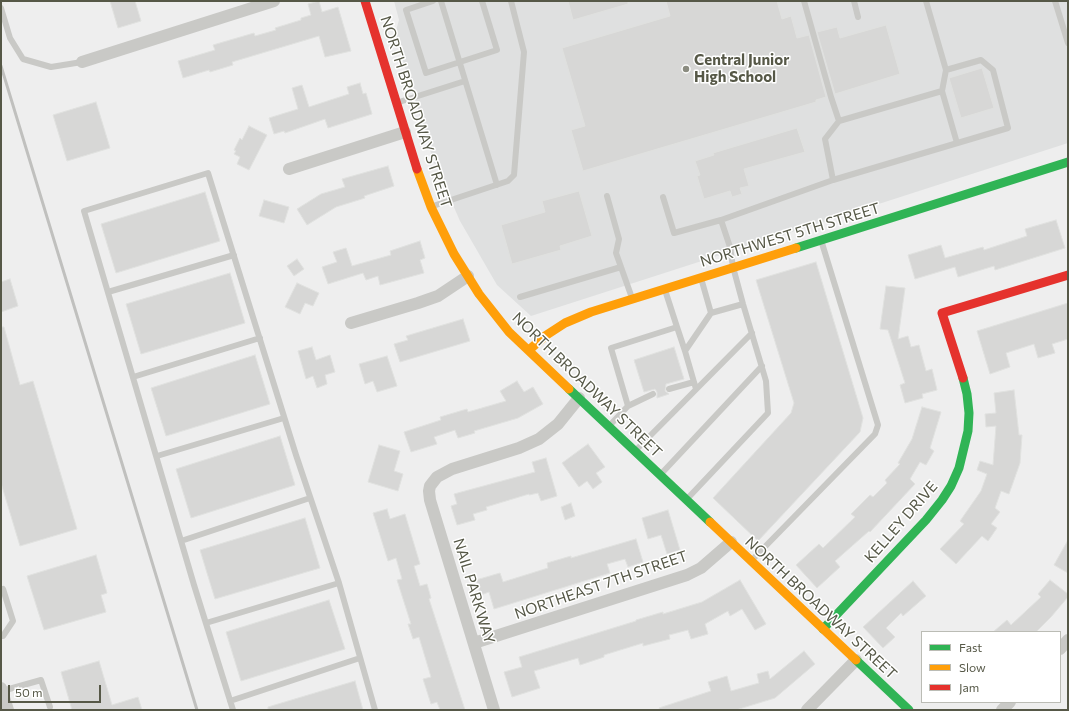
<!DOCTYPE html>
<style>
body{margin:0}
#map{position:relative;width:1069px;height:711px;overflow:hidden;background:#eee;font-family:Commissioner,sans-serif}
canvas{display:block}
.frame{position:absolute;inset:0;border:2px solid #565847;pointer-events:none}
.legend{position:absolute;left:921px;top:631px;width:140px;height:72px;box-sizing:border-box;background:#fff;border:1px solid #bbbcb5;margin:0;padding:5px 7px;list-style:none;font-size:12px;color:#565847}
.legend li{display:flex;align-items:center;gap:8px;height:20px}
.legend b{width:20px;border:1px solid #bbbcb5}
.scale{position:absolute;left:8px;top:685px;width:93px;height:18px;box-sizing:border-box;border:2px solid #565847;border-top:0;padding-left:5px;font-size:12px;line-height:14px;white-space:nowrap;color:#565847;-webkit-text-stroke:3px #fff;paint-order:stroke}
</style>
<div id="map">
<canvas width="1069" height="711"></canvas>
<div class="frame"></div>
<ul class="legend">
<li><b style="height:5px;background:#30b455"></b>Fast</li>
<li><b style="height:5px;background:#ff9f0a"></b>Slow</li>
<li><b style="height:5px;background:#e5322d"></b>Jam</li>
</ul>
<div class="scale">50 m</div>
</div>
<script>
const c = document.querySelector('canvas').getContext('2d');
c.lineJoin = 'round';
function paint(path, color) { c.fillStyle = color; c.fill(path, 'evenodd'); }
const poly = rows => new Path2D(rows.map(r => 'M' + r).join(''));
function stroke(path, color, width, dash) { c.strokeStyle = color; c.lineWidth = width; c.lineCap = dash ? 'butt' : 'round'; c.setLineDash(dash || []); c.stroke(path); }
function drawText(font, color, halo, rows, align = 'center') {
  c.font = font + ' Commissioner,sans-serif'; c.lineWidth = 3; c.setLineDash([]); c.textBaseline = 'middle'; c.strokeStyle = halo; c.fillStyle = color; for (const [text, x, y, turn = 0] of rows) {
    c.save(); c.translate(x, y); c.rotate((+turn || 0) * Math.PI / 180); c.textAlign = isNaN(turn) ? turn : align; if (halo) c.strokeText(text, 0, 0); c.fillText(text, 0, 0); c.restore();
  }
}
const education = poly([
 [394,1,1068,1,1068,143,531,316,497,285,460,221,446,189,441,171,434,163,395,34,399,20]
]);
const building = poly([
 [110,1,135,1,141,21,118,28,110,1],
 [319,1,322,12,338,7,351,51,325,57,319,36,232,62,233,65,210,72,209,70,183,78,178,61,215,50,213,45,254,33,255,36,276,30,275,28,301,20,301,18,311,15,308,4,319,1],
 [568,1,628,1,628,4,573,20,568,1],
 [666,1,777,1,782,19,791,16,797,38,809,35,826,97,816,100,816,102,583,171,571,130,585,126,562,48,670,16,666,1],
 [886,25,900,74,835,94,817,32,837,27,840,38,886,25],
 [982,68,994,108,961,118,949,78,982,68],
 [360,83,363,94,366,93,372,114,328,128,325,119,285,133,284,131,274,134,269,118,298,109,292,88,302,85,309,107,349,94,347,87,360,83],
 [96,102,110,148,67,161,53,115,96,102],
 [249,126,267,135,249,170,237,164,240,157,234,154,236,151,234,150,240,138,242,140,249,126],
 [797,128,805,152,744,169,749,186,740,188,742,194,732,197,730,191,704,199,697,176,700,175,695,161,714,155,713,153,797,128],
 [388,166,394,186,364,196,365,198,336,207,307,225,297,209,321,194,345,187,342,179,388,166],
 [579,191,592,236,560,246,561,250,512,264,501,225,545,212,542,201,579,191],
 [205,192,220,241,116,273,101,224,205,192],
 [264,200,289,207,284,223,259,216,264,200],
 [1056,220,1065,248,995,270,994,266,958,277,955,267,915,279,908,255,941,245,945,258,983,247,984,250,1027,236,1025,229,1056,220],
 [420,241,425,258,420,260,424,273,380,285,378,276,366,280,363,273,328,284,322,267,337,262,333,252,346,248,352,266,391,255,390,251,420,241],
 [297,259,304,269,294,276,287,266,297,259],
 [816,262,863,418,860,432,758,541,713,498,791,413,794,403,756,280,816,262],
 [230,273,245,323,141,354,126,304,230,273],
 [10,279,18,306,1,312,1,282,10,279],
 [297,283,319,293,313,306,305,303,300,314,285,307,297,283],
 [886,286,905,288,898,339,908,336,911,347,919,345,926,371,932,369,937,390,922,394,923,398,905,403,900,385,905,383,888,330,880,329,886,286],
 [1068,303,1068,339,1052,344,1055,353,1038,358,1034,344,1006,353,1010,367,990,374,977,331,1068,303],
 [463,319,470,341,400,362,394,344,408,340,406,336,463,319],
 [1,327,4,327,20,385,33,381,77,529,20,546,1,483,1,327],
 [312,347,316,360,330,355,335,372,325,375,327,384,317,388,313,376,306,379,298,351,312,347],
 [674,347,684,379,666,384,665,391,669,394,657,398,657,392,655,389,644,392,634,360,674,347],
 [255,355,270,404,166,436,151,388,255,355],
 [387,356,397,386,377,392,373,381,365,384,359,364,387,356],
 [517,381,524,392,533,387,543,404,518,418,474,431,475,433,458,438,455,430,434,437,437,444,411,452,404,432,441,420,440,417,467,409,468,412,506,401,500,391,517,381],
 [1014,390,1019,435,1022,435,1020,463,1009,494,1001,491,995,508,1000,512,991,524,997,528,988,541,982,536,956,564,940,549,964,524,960,521,981,491,987,474,977,470,980,461,993,465,996,426,986,427,985,414,996,413,994,393,1014,390],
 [922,407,941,412,930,448,934,451,926,465,920,462,910,479,915,484,870,532,869,531,835,561,840,567,817,588,796,565,819,544,823,548,855,517,851,514,870,495,873,497,887,483,885,480,900,464,898,463,912,439,922,407],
 [280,436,295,485,191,518,176,469,280,436],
 [588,444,605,467,596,473,602,482,593,489,587,481,579,487,562,463,588,444],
 [379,445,400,451,394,471,403,474,398,491,368,482,379,445],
 [546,458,557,496,541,501,538,493,529,495,529,494,486,507,487,510,473,514,475,520,457,525,451,506,457,504,454,494,535,472,532,462,546,458],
 [571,503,575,516,565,520,561,507,571,503],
 [387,509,390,519,405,514,420,564,414,566,420,586,427,584,431,598,429,599,465,710,440,710,437,702,431,704,423,679,431,677,419,637,413,639,408,624,411,624,397,580,402,579,396,558,388,561,373,513,387,509],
 [668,510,680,550,667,554,661,535,648,539,642,518,668,510],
 [305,518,320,568,215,599,200,550,305,518],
 [636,539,643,562,628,567,625,559,607,564,610,573,494,609,489,592,481,595,476,580,500,573,503,582,548,568,547,563,571,556,571,558,636,539],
 [1068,540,1068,573,1054,565,1068,540],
 [96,555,107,593,101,595,106,612,44,630,27,576,96,555],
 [740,580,766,624,755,630,742,609,730,616,728,611,705,624,708,634,691,639,688,630,669,635,670,639,643,646,643,643,604,655,604,657,580,665,578,658,534,671,540,688,512,697,504,672,522,667,519,657,636,621,636,620,663,612,663,614,702,602,740,580],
 [1050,580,1068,594,1068,597,1051,617,1036,632,993,632,1007,620,1011,625,1041,597,1038,594,1050,580],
 [913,581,926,596,903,616,901,613,886,628,895,637,883,648,863,627,913,581],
 [329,600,345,649,241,681,226,632,329,600],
 [804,651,815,664,775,698,736,710,660,710,659,708,711,691,708,682,727,676,731,691,759,683,757,674,768,671,770,679,804,651],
 [99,661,112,705,138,697,142,710,72,710,61,672,99,661],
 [355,681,363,710,268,710,268,707,355,681]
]);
const lane = poly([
 [433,1,406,10,426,73,497,50,482,1],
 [441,1,497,185],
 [804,1,831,97,839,121],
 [854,1,858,17],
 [1055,1,1068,43],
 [1,8,10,38,23,59,51,67,82,62],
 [942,91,957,143],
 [396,103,465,81],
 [833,180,1008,128,993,70,981,60,946,70],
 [607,196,619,239,616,253,632,298],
 [663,197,674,233,721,220],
 [433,206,508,181,514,175,524,52,511,1],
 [701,278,711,313,743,304],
 [108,292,234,255],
 [520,297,621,267],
 [677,327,685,351,711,313],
 [685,351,696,389],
 [133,377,260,338],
 [669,389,694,382],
 [628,406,611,348,677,327,665,290],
 [610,425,628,406,653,394],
 [636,450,752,333],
 [157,456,284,418],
 [661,474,762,366],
 [687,499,768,413,766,381,743,304,733,267,730,247,721,220,833,180,825,139,839,121,942,91,946,70,926,1],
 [181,541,310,498],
 [752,560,875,434,878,425,821,240],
 [1,590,3,589,13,621,3,636,1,636],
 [206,623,339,583],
 [2,691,41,680,50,707],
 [230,701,360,658],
 [233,710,194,585,84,211,208,173,296,455,339,583,375,710]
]);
const street = poly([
 [82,62,274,1],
 [289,169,405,132],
 [351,323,418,303,438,296,468,276],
 [474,643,687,575,701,568,731,542],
 [1060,649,1068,640],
 [1,688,8,710],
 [494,710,430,500,429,491,430,486,437,477,452,469,519,448,539,439,558,424,579,398],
 [807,710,856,660],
 [1002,710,1010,702]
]);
const fast = poly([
 [796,248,1068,162],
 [569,389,710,522],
 [823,629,926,520,942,500,951,486,959,468,968,431,969,413,967,394,963,378],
 [856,660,909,710]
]);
const slow = poly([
 [417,169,431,207,454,254,479,294,509,332,569,389],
 [529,350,545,336,565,323,591,312,796,248],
 [710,522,856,660]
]);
const jam = poly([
 [365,1,417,169],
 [963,378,942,313,1068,275]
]);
const rail = poly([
 [1,66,197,710]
]);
const markers = [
 [686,69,4,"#8b8c81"]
];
const poiNames = [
 ["Central Junior",694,60],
 ["High School",694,77]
];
const streetNames = [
 ["NORTH BROADWAY STREET",416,112,72],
 ["NORTHWEST 5TH STREET",790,235,-17],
 ["NORTH BROADWAY STREET",587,385,44],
 ["KELLEY DRIVE",901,522,-49],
 ["NORTHEAST 7TH STREET",601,585,-19],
 ["NAIL PARKWAY",474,591,73],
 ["NORTH BROADWAY STREET",821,608,43]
];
paint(education, '#dfe0e0');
paint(building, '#d7d7d6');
stroke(building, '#e0e1df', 1);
stroke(lane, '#c9c9c6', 6);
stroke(street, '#c9c9c6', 12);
stroke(fast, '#30b455', 9);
stroke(slow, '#ff9f0a', 9);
stroke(jam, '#e5322d', 9);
stroke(rail, '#c0c0be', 3);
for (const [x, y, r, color] of markers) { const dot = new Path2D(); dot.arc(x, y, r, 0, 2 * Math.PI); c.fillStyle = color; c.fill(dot); stroke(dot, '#fff', 1.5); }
drawText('bold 15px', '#565847', '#fff', poiNames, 'left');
drawText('15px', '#565847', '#fff', streetNames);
</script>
